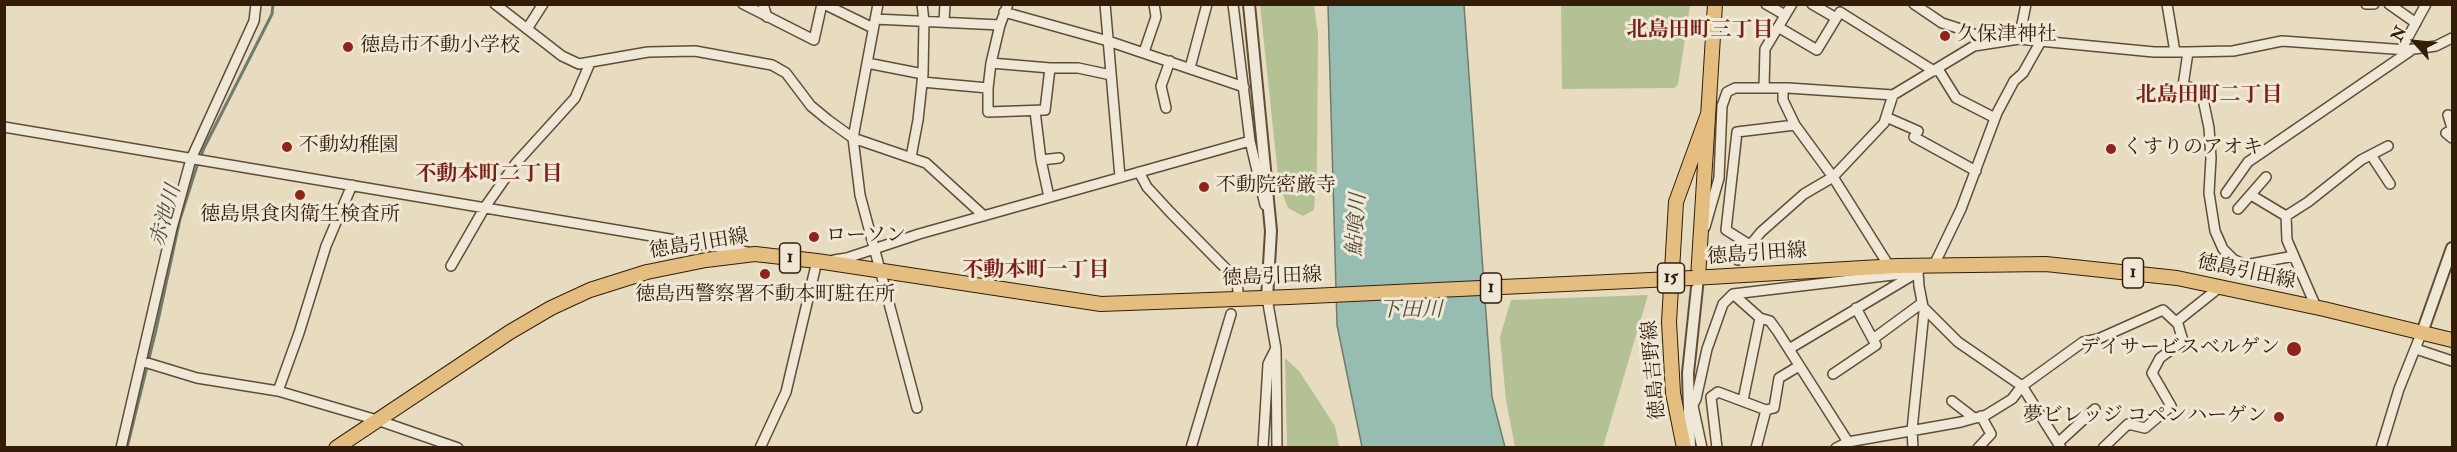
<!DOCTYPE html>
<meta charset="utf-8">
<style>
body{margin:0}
#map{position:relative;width:2457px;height:452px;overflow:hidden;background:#e7dcc0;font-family:"IM FELL Double Pica",serif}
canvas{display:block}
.frame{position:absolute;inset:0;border:6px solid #341d08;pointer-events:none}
.north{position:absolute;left:2385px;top:12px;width:60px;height:60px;-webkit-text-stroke:4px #efe8d6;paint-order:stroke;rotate:297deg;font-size:16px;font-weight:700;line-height:24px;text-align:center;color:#341d08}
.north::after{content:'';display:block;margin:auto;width:21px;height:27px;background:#341d08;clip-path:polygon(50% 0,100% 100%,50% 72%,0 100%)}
</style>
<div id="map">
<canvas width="2457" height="452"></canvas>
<div class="frame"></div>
<div class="north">N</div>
</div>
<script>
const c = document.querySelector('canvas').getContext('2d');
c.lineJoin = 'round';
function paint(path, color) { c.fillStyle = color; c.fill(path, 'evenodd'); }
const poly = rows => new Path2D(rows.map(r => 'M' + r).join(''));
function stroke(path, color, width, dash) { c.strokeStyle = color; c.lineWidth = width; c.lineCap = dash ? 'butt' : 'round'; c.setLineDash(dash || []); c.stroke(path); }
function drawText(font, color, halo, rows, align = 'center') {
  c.font = font + ' "IM FELL Double Pica","Noto Serif JP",serif'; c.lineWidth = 6; c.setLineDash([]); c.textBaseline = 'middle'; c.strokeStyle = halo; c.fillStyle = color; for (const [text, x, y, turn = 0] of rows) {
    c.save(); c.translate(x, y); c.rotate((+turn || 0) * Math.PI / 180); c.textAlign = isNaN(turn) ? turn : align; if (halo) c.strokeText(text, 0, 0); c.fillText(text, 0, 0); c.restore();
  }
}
const green = poly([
 [1260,5,1314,5,1318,34,1317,165,1314,210,1303,216,1288,208,1279,185],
 [1561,5,1690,5,1678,85,1674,88,1562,89],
 [1648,295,1603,447,1515,447,1506,400,1500,337,1511,300],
 [1285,358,1299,371,1335,426,1339,446,1287,447]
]);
const water = poly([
 [1328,5,1464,5,1492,397,1505,447,1362,447,1337,325,1328,5]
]);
const stream = poly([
 [127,448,156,330,180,219,196,169,204,148,272,14,273,4]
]);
const minor = poly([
 [495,4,562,56,579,64,648,52,695,51,772,65,786,73,811,106,828,120,853,138,926,163,984,216],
 [743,4,814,40,822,4],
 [763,4,767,17],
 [824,4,873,28],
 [878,4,853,138,860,195,917,408],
 [1008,4,1000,25,991,63,988,88,988,112,1045,110,1050,68],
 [1105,4,1120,177],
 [1233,4,1250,141,1265,205],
 [1766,4,1785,15],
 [1812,4,1836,18],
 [1914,4,1942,23,1967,31,1990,42],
 [2167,4,2175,52],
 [2366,4,2374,4],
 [2389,4,2416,23],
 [1004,12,1108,41,1244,87],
 [875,19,1000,25],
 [944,22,945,4],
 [1778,27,1817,50,1840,12,1934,71],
 [527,29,543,4],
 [2019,39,2026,4],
 [2401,50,2426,4],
 [1144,52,1156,17,1154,4],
 [2188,52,2183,86,2193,88,2203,99,2209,128,2211,158,2209,193,2215,231,2223,249,2233,259,2245,265,2294,256],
 [867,63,923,74],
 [991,63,1050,68,1078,68,1111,75],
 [1190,68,1207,4],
 [1938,69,1956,98,1995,118],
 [922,82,988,88],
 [1764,88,1765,49,1792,4],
 [1783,88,1783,100,1795,125,1833,177,1889,266],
 [1166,108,1161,86,1170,61],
 [1035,111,1041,160,1049,197],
 [2448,115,2452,128],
 [1886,117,1918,131,1914,137,1976,171],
 [4,127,747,252],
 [2452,130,2446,133,2452,138],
 [2371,155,2390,184],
 [911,157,918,120,923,74,924,21,922,4],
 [1041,160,1059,158],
 [1139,172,1147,187,1170,212,1237,280,1238,292],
 [2226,193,2248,162,2413,49],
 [2251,195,2286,216],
 [2238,209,2266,177],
 [1705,227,1719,178,1722,106,1727,92,1735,88,1788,88,1893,95,1974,46,2019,39,2154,52,2188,52,2233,51,2282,41,2407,50,2436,46,2452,38],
 [1750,245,1726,230,1737,132,1795,125],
 [834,260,847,258,919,234,1250,141],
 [1738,260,1761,232,1804,194,1833,177,1884,123,1893,95],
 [1934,265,1961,209,1997,113,2014,81,2023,73,2041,41],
 [451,266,485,207,516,163,575,98,590,63],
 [1733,294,1760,318,1770,321,1778,332,1848,442],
 [1267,298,1276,349,1277,448],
 [1923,307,1958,342,2022,386,2061,448],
 [2316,307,2287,240,2286,216,2308,202,2361,160,2388,146],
 [2176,322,2220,287],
 [1873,339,1922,303],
 [1789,349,1913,275],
 [2416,349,2452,361],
 [141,361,197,378,278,391,377,420,458,448],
 [1833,374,1876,345,1856,308],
 [278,391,299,333,326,246,352,185],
 [1743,400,1760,318],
 [1952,401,1974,418],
 [1693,406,1702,448],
 [1689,413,1696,399,1707,349,1723,304,1733,294,1918,272],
 [2058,443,2095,409],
 [121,448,172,228,191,159,254,21,256,4],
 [760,448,786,392,817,261,820,261],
 [1191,448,1231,314],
 [1263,448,1268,364,1275,350],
 [1717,448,1711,397,1718,392,1766,410,1774,408,1779,378,1799,366],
 [1756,448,1766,410],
 [1836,448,1848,442,1961,422,1986,415,2012,399,2022,386,2083,342,2098,339,2163,310,2178,324,2183,341,2160,358,2152,373,2171,406,2145,428,2128,424,2103,448],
 [1913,448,1912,430,1924,312,1919,286,1918,272,1921,268],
 [1978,448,1991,434,1981,416],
 [2381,448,2399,389,2423,329]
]);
const tertiary = poly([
 [1249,4,1271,231,1267,298],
 [2424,327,2452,248],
 [1690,448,1688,373,1698,278]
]);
const primary = poly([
 [1693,278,1897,266,2046,264,2177,278,2324,309,2452,340],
 [1698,278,1715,4],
 [336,448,510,332,551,308,590,290,647,272,706,260,755,254,817,261,1101,304,1289,297],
 [1684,448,1673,393,1669,322,1676,202,1708,114]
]);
const primaryBridge = poly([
 [1289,297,1693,278]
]);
const markers = [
 [1945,36,6,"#8f2418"],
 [348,47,6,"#8f2418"],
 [287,147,6,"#8f2418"],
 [2111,149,6,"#8f2418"],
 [1204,187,6,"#8f2418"],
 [300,195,6,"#8f2418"],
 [814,237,6,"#8f2418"],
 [765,274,6,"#8f2418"],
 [2294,349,8,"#8f2418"],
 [2279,417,6,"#8f2418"]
];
const shields = [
 [790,258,21],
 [2133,273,21],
 [1671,278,27],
 [1491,288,21]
];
const shieldNames = [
 ["1",790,258],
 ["1",2133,273],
 ["15",1671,278],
 ["1",1491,288]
];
const poiNames = [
 ["久保津神社",1957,36],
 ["徳島市不動小学校",360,47],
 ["不動幼稚園",299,147],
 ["くすりのアオキ",2123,149],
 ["不動院密厳寺",1216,187],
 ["徳島県食肉衛生検査所",300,216,"center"],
 ["ローソン",826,237],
 ["徳島西警察署不動本町駐在所",765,296,"center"],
 ["デイサービスベルゲン",2280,349,"right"],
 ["夢ビレッジ コペンハーゲン",2267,417,"right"]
];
const streetNames = [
 ["徳島引田線",699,245,-9],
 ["徳島引田線",1757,255,-4],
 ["徳島引田線",2246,273,12],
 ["徳島引田線",1272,278,-2],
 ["徳島吉野線",1655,370,-95]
];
const neighbourhoodNames = [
 ["北島田町三丁目",1700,31],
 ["北島田町二丁目",2209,96],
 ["不動本町二丁目",489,175],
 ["不動本町一丁目",1036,271]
];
const waterNames = [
 ["赤池川",167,216,-74],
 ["鮎喰川",1358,225,-86],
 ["下田川",1411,311]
];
paint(green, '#b3c195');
paint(water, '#97bcb1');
stroke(water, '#6f7c6d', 1.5);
stroke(stream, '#6f7c6d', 3);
stroke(minor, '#614d36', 12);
stroke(tertiary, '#614d36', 14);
stroke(primary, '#341d08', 16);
stroke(minor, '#efe8d6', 9);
stroke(tertiary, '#efe8d6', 10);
stroke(primary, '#e4be80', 14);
stroke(primaryBridge, '#341d08', 16, []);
stroke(primaryBridge, '#e4be80', 14);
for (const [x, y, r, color] of markers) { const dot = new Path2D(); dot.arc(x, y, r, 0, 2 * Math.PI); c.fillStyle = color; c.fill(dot); stroke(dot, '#efe8d6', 2); }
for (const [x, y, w] of shields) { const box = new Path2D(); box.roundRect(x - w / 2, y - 15, w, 30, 4.5); c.fillStyle = '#efe8d6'; c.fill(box); stroke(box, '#341d08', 1.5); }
drawText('bold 18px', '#341d08', null, shieldNames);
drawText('20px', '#341d08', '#efe8d6', poiNames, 'left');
drawText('20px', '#341d08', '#efe8d6', streetNames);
drawText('bold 21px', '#7a1f14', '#efe8d6', neighbourhoodNames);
drawText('italic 21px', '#524d3b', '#efe8d6', waterNames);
</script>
